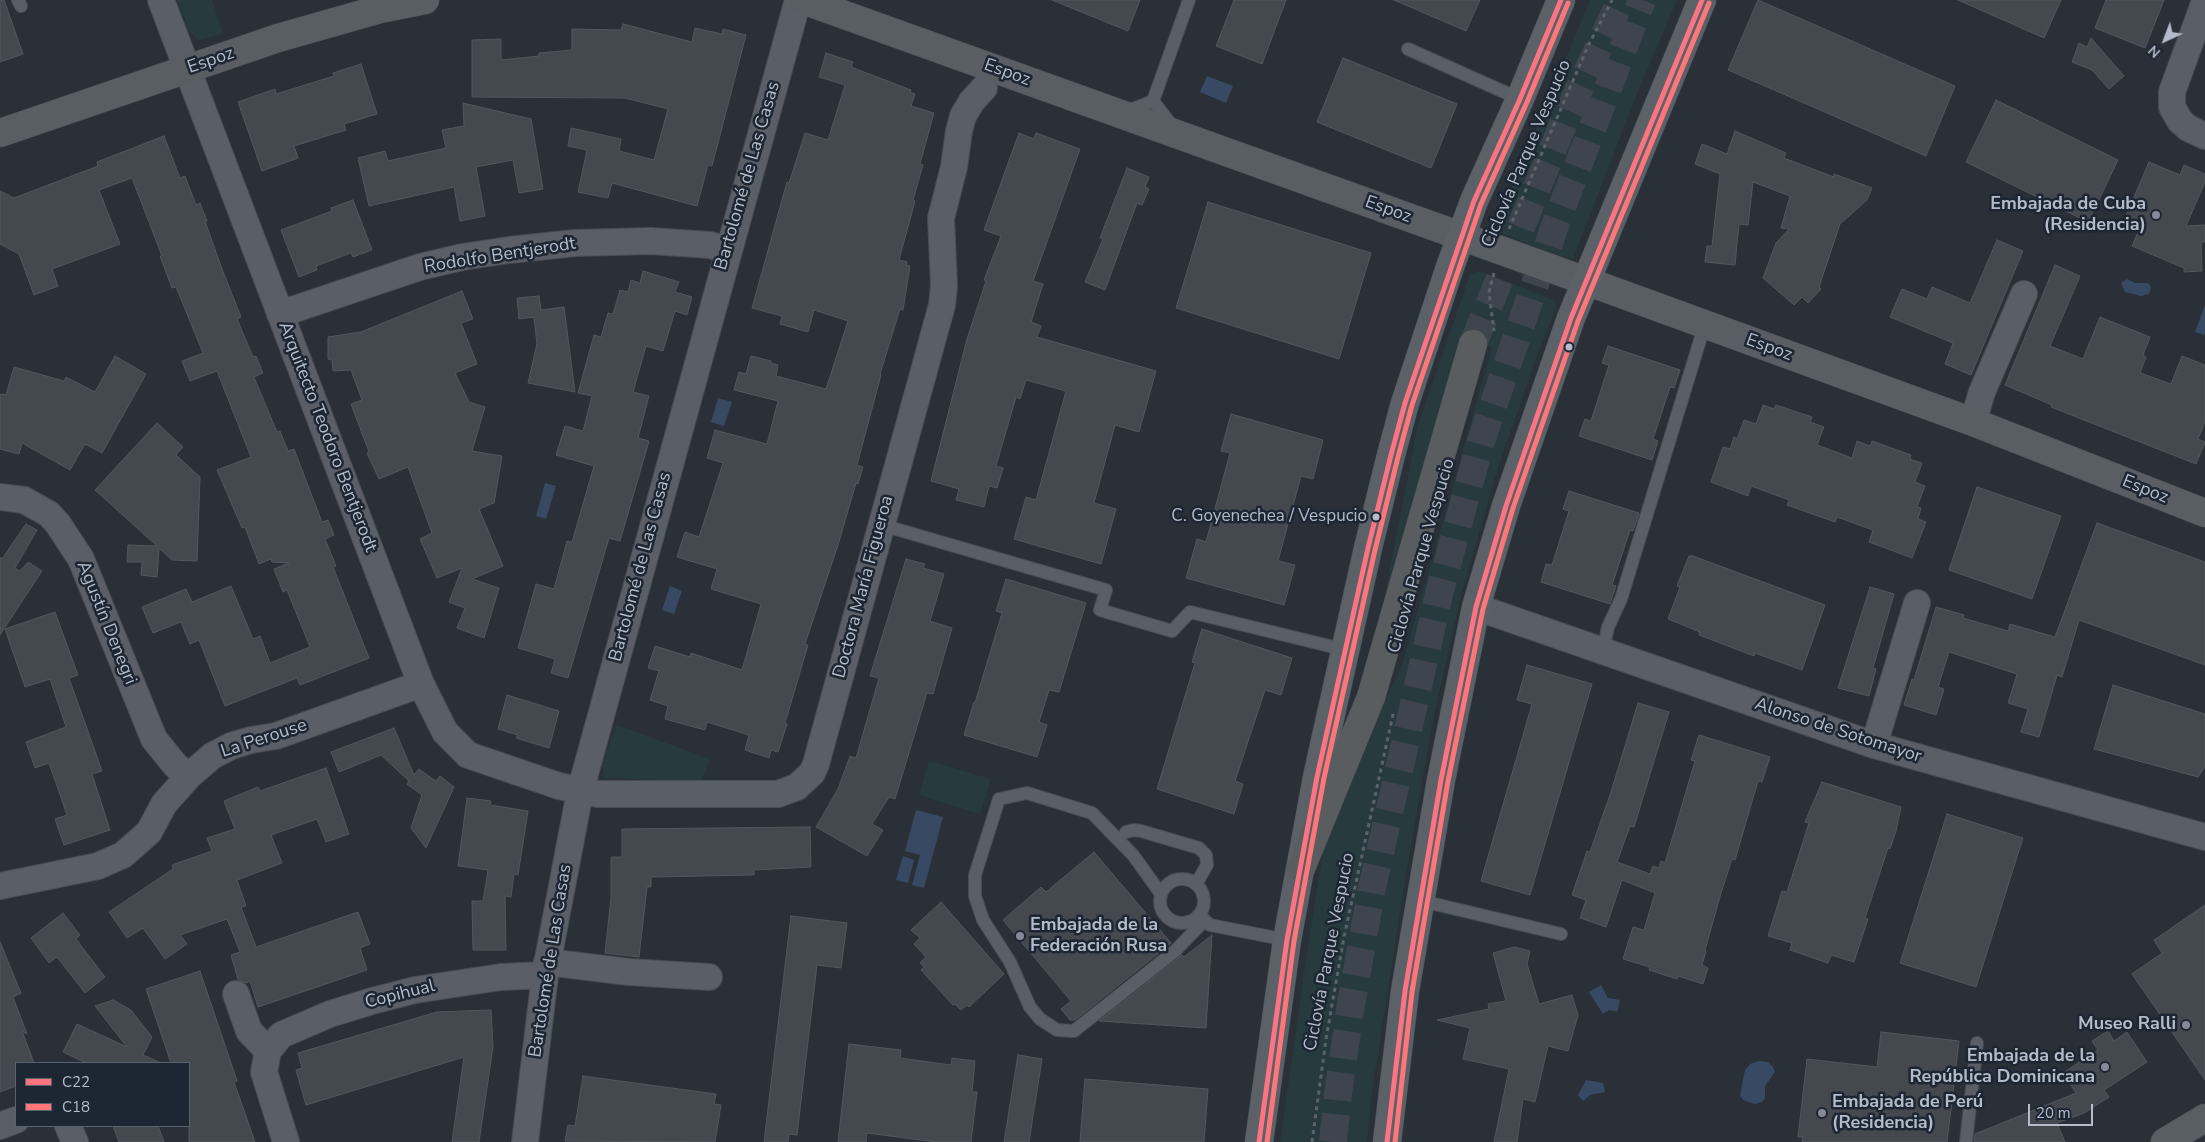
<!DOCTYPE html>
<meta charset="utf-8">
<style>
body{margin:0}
#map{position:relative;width:2205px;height:1142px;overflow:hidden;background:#2a3038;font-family:"Nunito Sans",sans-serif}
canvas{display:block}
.legend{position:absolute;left:15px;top:1062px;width:175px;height:65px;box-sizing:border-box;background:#1d2633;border:1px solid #59626f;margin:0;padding:6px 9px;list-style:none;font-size:15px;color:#b4bcc9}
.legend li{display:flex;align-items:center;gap:10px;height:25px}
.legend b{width:25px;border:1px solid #59626f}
.north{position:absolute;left:2140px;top:15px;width:50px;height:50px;-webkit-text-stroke:4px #1d2633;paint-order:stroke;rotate:223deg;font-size:14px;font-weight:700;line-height:20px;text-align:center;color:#b4bcc9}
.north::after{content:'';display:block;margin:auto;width:18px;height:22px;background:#b4bcc9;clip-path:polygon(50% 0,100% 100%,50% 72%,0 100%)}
.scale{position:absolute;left:2028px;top:1104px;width:65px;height:22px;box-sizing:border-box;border:2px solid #b4bcc9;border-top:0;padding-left:6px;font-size:15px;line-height:18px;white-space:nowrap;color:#b4bcc9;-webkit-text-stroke:4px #1d2633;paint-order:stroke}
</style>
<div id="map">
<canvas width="2205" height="1142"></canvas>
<ul class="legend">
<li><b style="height:6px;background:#fc7382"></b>C22</li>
<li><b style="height:6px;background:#fd767a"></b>C18</li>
</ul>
<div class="north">N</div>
<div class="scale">20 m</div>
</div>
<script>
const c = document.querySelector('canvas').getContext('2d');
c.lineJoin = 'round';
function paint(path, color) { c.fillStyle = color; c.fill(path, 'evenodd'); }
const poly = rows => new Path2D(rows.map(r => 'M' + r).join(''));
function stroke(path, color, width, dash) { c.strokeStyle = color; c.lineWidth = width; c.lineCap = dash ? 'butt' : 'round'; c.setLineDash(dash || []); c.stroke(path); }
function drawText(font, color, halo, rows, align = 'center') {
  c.font = font + ' "Nunito Sans",sans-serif'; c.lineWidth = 5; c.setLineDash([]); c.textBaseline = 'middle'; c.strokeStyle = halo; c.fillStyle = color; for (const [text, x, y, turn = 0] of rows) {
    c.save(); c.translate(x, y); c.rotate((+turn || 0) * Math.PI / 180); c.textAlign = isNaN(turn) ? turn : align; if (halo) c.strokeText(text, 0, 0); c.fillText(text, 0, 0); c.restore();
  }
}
const green = poly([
 [177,0,212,0,223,34,199,40,189,32],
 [1590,0,1677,0,1636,96,1573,259,1552,254,1494,230],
 [1480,271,1539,294,1555,301,1556,308,1537,356,1497,471,1461,596,1433,720,1407,869,1372,1091,1367,1142,1280,1142,1309,938,1325,840,1356,761,1402,665,1492,348,1469,340,1374,650,1418,425,1470,274],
 [617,725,710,759,701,782,605,778,601,765],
 [929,761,991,779,980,814,919,795]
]);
const water = poly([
 [1207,76,1233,86,1226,103,1200,92],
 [2127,279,2135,283,2148,283,2151,287,2149,294,2141,296,2125,292,2121,283],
 [2205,305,2205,333,2204,335,2195,332],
 [718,398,732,402,724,426,711,422],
 [545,483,556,486,546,519,536,516],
 [670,586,682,591,674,614,662,610],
 [916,810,943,817,924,888,912,885,920,855,905,851],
 [903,856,914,860,908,883,896,880],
 [1601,985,1608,998,1620,1000,1617,1012,1609,1010,1603,1014,1589,992],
 [1759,1061,1768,1062,1773,1067,1775,1072,1765,1086,1765,1098,1762,1102,1755,1104,1743,1100,1740,1095,1745,1070,1750,1064],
 [1586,1080,1603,1083,1605,1092,1590,1095,1583,1101,1578,1095]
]);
const building = poly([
 [0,0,4,0,23,54,0,62,0,0],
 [1052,0,1140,0,1128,31,1052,0],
 [1234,0,1286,0,1262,64,1216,46,1234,0],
 [1394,0,1480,0,1466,31,1394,0],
 [1758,0,1955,86,1926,156,1728,70,1758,0],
 [1958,0,2061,0,2044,38,1958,0],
 [2106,0,2164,0,2145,48,2095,28,2106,0],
 [623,24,692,42,695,28,722,34,723,29,746,35,712,166,708,165,697,206,612,183,608,198,578,192,587,150,568,146,571,128,621,139,619,151,654,160,668,109,625,98,472,97,472,40,501,39,501,60,539,56,539,53,572,50,572,29,621,30,623,24],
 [2091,38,2124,76,2109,89,2092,70,2072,62,2079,43,2087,47,2091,38],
 [826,53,853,62,851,67,911,90,910,92,915,94,911,106,934,113,920,164,923,165,913,200,915,201,899,260,907,262,906,265,910,266,903,310,900,309,880,374,881,375,857,465,863,467,858,484,856,483,838,545,805,644,808,645,785,723,787,724,778,752,771,750,769,758,745,750,749,735,707,722,705,730,665,719,668,706,650,700,659,671,648,668,655,646,690,657,691,653,742,670,761,604,711,589,717,569,677,557,685,532,699,537,723,463,707,458,715,430,767,444,778,401,734,390,739,372,746,374,751,356,771,361,771,363,778,365,776,376,826,389,848,321,814,310,808,332,780,324,782,316,752,308,787,182,789,183,805,133,828,140,845,85,819,77,826,53],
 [1343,58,1457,104,1431,168,1317,122,1343,58],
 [361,64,377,114,344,124,346,130,294,146,298,158,262,171,238,102,275,89,276,94,334,76,333,73,361,64],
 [1996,100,2118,160,2088,222,1966,162,1996,100],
 [463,103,531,119,543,189,519,193,513,160,476,167,485,216,460,221,454,187,369,206,358,158,385,151,388,161,446,148,442,130,464,126,463,103],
 [1735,131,1786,153,1784,158,1834,177,1834,174,1872,188,1867,200,1840,224,1819,287,1821,289,1808,303,1802,297,1794,305,1763,278,1776,243,1789,229,1781,228,1790,196,1753,182,1748,225,1739,224,1735,265,1705,262,1707,246,1712,246,1720,174,1695,164,1702,144,1727,154,1735,131],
 [1019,133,1034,139,1036,133,1080,149,1033,281,1043,284,1031,322,1041,326,1037,337,1156,371,1139,432,1115,425,1094,503,1116,509,1101,564,1014,539,1026,497,1036,500,1066,391,1026,380,1020,399,1016,397,996,466,1003,468,997,488,989,486,984,507,956,500,959,489,931,481,967,339,986,281,984,280,1001,236,984,230,1019,133],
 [164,136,180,178,185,176,196,205,200,203,207,221,205,221,222,269,241,317,237,319,253,357,256,356,263,373,254,377,277,432,280,431,288,451,294,449,322,522,328,520,334,535,325,539,336,566,333,567,369,658,300,685,297,678,225,706,199,640,190,644,181,622,153,633,142,607,186,589,192,602,231,586,253,639,260,636,270,663,310,647,287,590,283,592,274,569,289,563,272,562,271,559,259,564,245,527,242,528,217,470,251,457,217,371,190,381,182,361,203,353,176,287,172,288,160,256,162,256,132,178,99,190,120,244,52,269,58,286,34,295,19,254,0,244,0,191,14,198,98,166,97,162,164,136],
 [2149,162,2180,175,2184,165,2205,174,2205,182,2186,226,2205,225,2205,242,2201,242,2202,271,2184,272,2184,268,2132,246,2139,230,2123,223,2149,162],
 [1127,168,1149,177,1145,187,1149,189,1142,205,1137,203,1105,290,1085,282,1103,239,1100,238,1127,168],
 [353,200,372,250,353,257,351,253,316,266,317,270,299,277,281,230,332,211,331,208,353,200],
 [1208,202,1371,253,1339,359,1176,308,1208,202],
 [1997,240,2023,251,1971,375,1945,364,1953,343,1890,317,1902,289,1927,299,1932,287,1970,303,1997,240],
 [2055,265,2080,276,2050,346,2083,359,2100,317,2150,337,2143,355,2146,357,2140,373,2171,384,2182,356,2205,365,2205,422,2198,439,2205,442,2196,464,2051,407,2052,405,2005,385,2055,265],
 [643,271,679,282,675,292,692,297,687,315,675,311,663,351,646,346,633,392,649,396,638,438,649,441,620,541,609,538,568,678,551,673,555,659,518,648,536,584,554,589,567,541,572,542,594,466,556,455,565,426,583,431,592,396,578,393,594,335,601,337,608,313,613,314,620,290,628,292,631,280,640,283,643,271],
 [462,291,473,319,461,323,477,364,455,373,469,402,485,407,472,451,502,456,494,503,479,509,503,566,472,579,499,588,484,638,457,628,465,608,449,602,462,568,437,578,420,539,432,533,408,467,379,479,367,453,369,452,351,404,362,400,351,370,333,371,332,360,328,359,328,337,361,332,462,291],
 [539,296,541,310,564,307,575,392,528,383,537,344,534,317,519,319,517,298,539,296],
 [1608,346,1680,370,1674,388,1670,387,1653,439,1658,441,1652,460,1579,436,1585,419,1591,421,1609,365,1602,363,1608,346],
 [115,356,146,374,102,453,85,444,70,470,22,443,19,454,0,449,0,394,6,395,14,367,64,381,66,377,95,392,115,356],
 [1763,405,1774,409,1776,405,1812,417,1810,422,1824,427,1817,445,1852,458,1857,441,1870,446,1872,441,1911,455,1910,459,1922,463,1915,482,1925,486,1917,507,1921,508,1918,519,1926,522,1912,558,1869,542,1873,530,1837,517,1835,522,1787,505,1789,500,1751,486,1748,496,1711,482,1723,447,1730,449,1734,437,1737,439,1744,420,1756,424,1763,405],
 [1231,414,1323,440,1313,479,1301,476,1278,561,1295,565,1284,605,1186,578,1197,539,1206,542,1230,453,1221,451,1231,414],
 [157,423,183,447,176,455,200,477,197,561,172,560,159,548,157,577,141,575,142,562,127,562,128,545,157,546,95,490,157,423],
 [1977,487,2061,516,2032,599,1949,570,1977,487],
 [1569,491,1639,513,1633,531,1630,530,1612,585,1616,586,1610,604,1541,582,1546,564,1552,565,1569,511,1563,509,1569,491],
 [2097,523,2205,562,2205,665,2079,620,2062,677,2057,675,2039,737,2021,732,2028,709,2008,703,2017,674,1949,652,1938,687,1944,689,1936,715,1904,705,1912,679,1914,680,1936,607,1964,615,1963,618,2008,631,2010,624,2055,637,2097,523],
 [26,524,37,530,15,568,20,571,28,562,42,571,0,635,0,557,2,559,26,524],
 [1689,556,1693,556,1825,605,1802,670,1755,653,1754,656,1699,635,1700,632,1668,619,1680,587,1677,586,1689,556],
 [906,559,925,564,923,568,944,574,930,621,952,628,933,694,927,693,895,799,889,797,872,824,883,830,867,856,816,827,838,789,850,756,856,758,879,678,870,676,906,559],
 [1006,579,1086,603,1059,692,1049,690,1039,722,1047,725,1037,757,964,735,974,702,975,703,1002,613,996,611,1006,579],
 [1870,587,1894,594,1873,668,1876,669,1869,696,1838,688,1870,587],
 [55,612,78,675,69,678,102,771,92,774,110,830,64,845,55,819,67,815,49,763,35,768,26,742,66,727,50,679,25,687,5,629,55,612],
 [1202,629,1292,658,1281,695,1265,690,1235,781,1243,784,1234,814,1157,789,1195,663,1192,662,1202,629],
 [1527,665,1592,684,1530,895,1481,881,1532,704,1517,700,1527,665],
 [2113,685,2205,714,2205,767,2198,777,2094,749,2113,685],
 [507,695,559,711,549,748,516,738,518,735,498,729,507,695],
 [1638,703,1669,712,1634,827,1630,826,1617,862,1650,874,1653,866,1659,868,1661,861,1665,863,1695,761,1691,760,1699,735,1770,757,1762,782,1758,781,1735,860,1732,859,1721,893,1705,950,1706,951,1702,965,1708,968,1703,984,1678,976,1677,979,1649,970,1650,967,1623,959,1633,927,1644,930,1655,893,1622,880,1606,927,1580,918,1586,900,1572,895,1587,851,1590,852,1611,792,1638,703],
 [394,728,414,775,419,769,436,781,440,776,454,787,426,848,411,828,422,795,407,784,409,781,381,755,339,772,331,752,394,728],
 [326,768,349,834,326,842,317,819,271,835,282,863,237,880,246,906,241,907,256,947,358,912,370,944,360,948,367,970,258,1007,250,981,246,983,238,979,231,955,240,952,227,919,180,935,187,944,165,959,143,928,127,938,109,912,173,869,172,865,212,851,207,838,235,829,224,801,258,787,260,791,326,768],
 [1822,782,1901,807,1896,831,1890,849,1888,848,1865,918,1868,919,1854,962,1831,955,1828,963,1790,950,1792,943,1768,936,1782,891,1787,892,1809,823,1805,822,1822,782],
 [467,798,491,801,490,805,528,811,518,875,514,874,511,897,505,896,506,950,473,950,472,901,483,901,488,870,458,866,467,798],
 [1947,814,2023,838,1976,987,1900,963,1947,814],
 [810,827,811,867,754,870,754,875,651,877,651,887,647,887,639,957,605,953,611,898,611,857,622,857,622,829,810,827],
 [1094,852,1171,943,1075,1020,1070,1020,1061,1009,1071,1001,1003,920,1041,887,1046,892,1094,852],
 [941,902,1004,974,969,1007,967,1005,961,1010,955,1004,953,1005,921,970,924,967,920,963,926,957,914,944,920,938,911,930,941,902],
 [2205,905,2205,1080,2132,974,2162,953,2154,940,2205,905],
 [63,913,80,935,76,939,105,977,85,993,57,957,49,963,31,938,63,913],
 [791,916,847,923,841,968,817,965,797,1135,789,1134,788,1142,764,1142,791,916],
 [1212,935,1206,1028,1099,1021,1182,955,1184,957,1212,935],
 [0,942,21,993,13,997,27,1034,22,1031,34,1063,16,1063,16,1086,0,1092,0,942],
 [1514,947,1530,951,1527,964,1539,1004,1572,995,1578,1015,1568,1051,1548,1046,1535,1102,1523,1099,1517,1142,1494,1142,1509,1069,1463,1059,1470,1028,1437,1020,1489,1009,1488,1004,1506,1001,1493,953,1514,947],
 [200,971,237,1081,234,1082,255,1142,189,1142,189,1063,171,1063,146,989,200,971],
 [113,1000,131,1010,152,1037,143,1055,161,1063,86,1063,63,1052,77,1024,127,1047,95,1006,113,1000],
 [491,1010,493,1047,479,1142,452,1142,464,1057,306,1105,296,1070,302,1068,298,1053,437,1012,491,1010],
 [2108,1031,2114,1041,2127,1032,2147,1062,2104,1090,2109,1097,2084,1113,2057,1123,2065,1142,1974,1142,1975,1134,2076,1093,2063,1073,2098,1050,2092,1041,2108,1031],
 [1881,1032,1959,1041,1947,1142,1802,1142,1803,1137,1798,1137,1807,1059,1877,1067,1881,1032],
 [849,1044,901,1050,900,1058,951,1065,952,1058,975,1061,972,1092,977,1092,971,1142,936,1142,867,1133,866,1142,838,1142,849,1044],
 [1018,1055,1042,1059,1029,1142,1004,1142,1018,1055],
 [583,1076,716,1094,714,1104,721,1105,715,1142,565,1141,568,1125,575,1126,583,1076],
 [1085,1079,1208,1089,1204,1142,1080,1142,1085,1079],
 [113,1126,158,1126,164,1142,119,1142,113,1126]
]);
const highwayTunnel = poly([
 [1473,344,1564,122,1621,0],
 [1333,1142,1338,1094,1351,1004,1372,888,1439,594,1480,444,1557,220,1642,0]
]);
const path = poly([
 [1509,229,1588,46,1612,0],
 [1494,273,1489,292,1494,331],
 [1312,1142,1326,1039,1344,937,1394,710]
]);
const lane = poly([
 [18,0,21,6],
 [1408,49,1520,99],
 [1153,101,1173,127],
 [1125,112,1153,101,1189,0],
 [882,525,1106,590,1100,610,1172,631,1190,612,1346,650],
 [1603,650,1608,627,1621,599,1705,324],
 [1126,832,1134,830,1141,831,1199,848,1206,855,1207,865,1196,884],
 '1160 901a22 22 0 1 1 44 0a22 22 0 1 1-44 0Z',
 [1161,894,1133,855,1092,813,1027,793,999,799,975,875,975,896,983,920,1010,962,1030,1007,1040,1019,1057,1030,1074,1031,1175,951,1204,921],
 [1422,901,1561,934],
 [1199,915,1210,925,1287,940],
 [1966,1142,1977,1043]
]);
const street = poly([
 [161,0,421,684,445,732,468,755,559,786,598,794,778,794,797,787,812,773,816,764,942,305,944,286,941,218,954,167,959,131,963,116,972,101,984,88],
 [2205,1,2172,92,2172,107,2180,121,2188,128,2205,136],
 [280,314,420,267,462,257,509,250,575,243,651,241,710,245,727,250],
 [1973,422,1982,392,2024,294],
 [0,497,24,500,49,514,58,524,81,559,154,739,176,766,189,776],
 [1476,607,1874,745,2205,837],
 [1874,745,1917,603],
 [0,886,98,866,123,855,149,832,164,804,189,776,212,756,231,746,251,740,276,736,421,684],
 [547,962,629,972,709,977],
 [236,994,249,1031,268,1051],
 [0,1126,16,1120],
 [68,1126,75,1142],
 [286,1142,264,1072,268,1051,281,1035,330,1014,372,1001,415,990,501,977,545,975],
 [525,1142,545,975,580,792,798,0]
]);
const secondary = poly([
 [803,0,1586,281,1973,422,2205,513],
 [0,133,278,38,380,9,425,0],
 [2165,1142,2205,1118]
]);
const primary = poly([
 [1259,1142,1287,940,1317,777,1368,548,1391,455,1405,403,1450,267,1474,201,1520,99,1561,0],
 [1387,1142,1405,991,1441,780,1476,607,1506,506,1571,318,1702,0]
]);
const highway = poly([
 [1301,868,1371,697,1473,344]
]);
const bus1 = poly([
 [1259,1142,1287,940,1317,777,1368,548,1391,455,1405,403,1474,201,1520,99,1561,0],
 [1387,1142,1405,991,1441,780,1476,607,1506,506,1571,318,1702,0]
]);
const bus2 = poly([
 [1267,1142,1294,941,1324,778,1375,550,1398,457,1412,405,1481,204,1527,102,1568,3],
 [1395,1142,1412,992,1448,781,1483,609,1513,508,1578,321,1709,3]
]);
const markers = [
 [2156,215,5,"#848b96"],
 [1569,347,4.5,"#b4bcc9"],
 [1376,517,4.5,"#b4bcc9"],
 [1020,936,5,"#848b96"],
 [2186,1025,5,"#848b96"],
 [2105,1067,5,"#848b96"],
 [1822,1113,5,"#848b96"]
];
const busNames = [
 ["C. Goyenechea / Vespucio",1367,517]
];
const streetNames = [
 ["Espoz",211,61,-19],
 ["Espoz",1007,73,20],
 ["Ciclovía Parque Vespucio",1527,154,-67],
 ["Bartolomé de Las Casas",748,176,-74],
 ["Espoz",1388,210,20],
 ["Rodolfo Bentjerodt",500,256,-9],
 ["Espoz",1769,348,20],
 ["Arquitecto Teodoro Bentjerodt",327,437,69],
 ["Espoz",2145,490,22],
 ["Ciclovía Parque Vespucio",1422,556,-74],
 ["Bartolomé de Las Casas",641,567,-75],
 ["Doctora María Figueroa",864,587,-75],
 ["Agustín Denegri",106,623,68],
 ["Alonso de Sotomayor",1838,731,18],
 ["La Perouse",264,739,-18],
 ["Ciclovía Parque Vespucio",1330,952,-79],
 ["Bartolomé de Las Casas",551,961,-81],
 ["Copihual",400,995,-14]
];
const poiNames = [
 ["Embajada de Cuba",2146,205],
 ["(Residencia)",2146,226],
 ["Embajada de la",1030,926,"left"],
 ["Federación Rusa",1030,947,"left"],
 ["Museo Ralli",2176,1025],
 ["Embajada de la",2095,1057],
 ["República Dominicana",2095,1078],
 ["Embajada de Perú",1832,1103,"left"],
 ["(Residencia)",1832,1124,"left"]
];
paint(green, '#273a3e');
paint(water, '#384963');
paint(building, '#444950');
stroke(building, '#52575f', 1);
stroke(highwayTunnel, '#3f454e', 28, [28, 14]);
stroke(lane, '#484c53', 14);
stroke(street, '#484c53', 28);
stroke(secondary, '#484c53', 29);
stroke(primary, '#484c55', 29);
stroke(highway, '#474c53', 29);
stroke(path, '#5d636a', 3, [4, 4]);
stroke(lane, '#5a5e66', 12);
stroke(street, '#5a5e66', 26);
stroke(secondary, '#595d64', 28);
stroke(primary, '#5c6168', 28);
stroke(highway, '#5a5d60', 28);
stroke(bus1, '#fc7382', 5);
stroke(bus2, '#fd767a', 5);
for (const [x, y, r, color] of markers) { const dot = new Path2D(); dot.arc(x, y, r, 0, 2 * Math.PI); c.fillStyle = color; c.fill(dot); stroke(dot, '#1d2633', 2); }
drawText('17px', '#b4bcc9', '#1d2633', busNames, 'right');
drawText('18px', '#b4bcc9', '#1d2633', streetNames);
drawText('bold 18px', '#b4bcc9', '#1d2633', poiNames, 'right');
</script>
